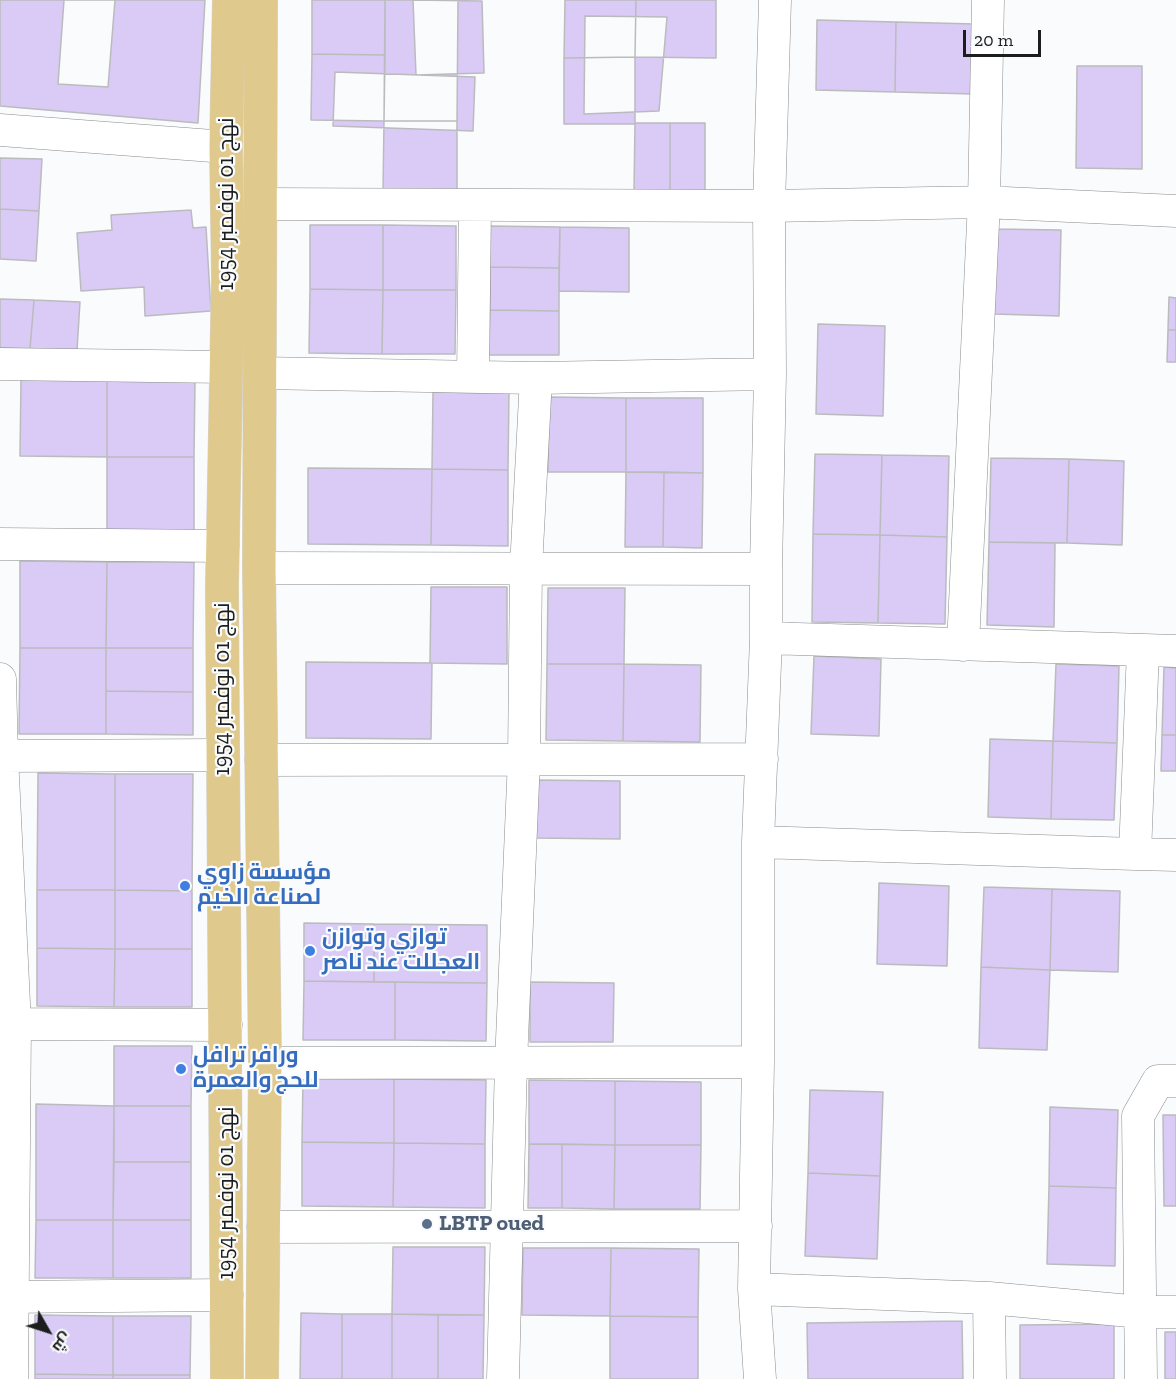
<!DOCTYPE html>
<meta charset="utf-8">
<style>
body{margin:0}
#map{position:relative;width:1176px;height:1379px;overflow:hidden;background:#f9fbfd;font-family:"Zilla Slab",Cairo,serif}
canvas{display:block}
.north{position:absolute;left:18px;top:1301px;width:60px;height:60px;-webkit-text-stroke:4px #f9fbfd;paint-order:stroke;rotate:129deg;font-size:16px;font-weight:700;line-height:24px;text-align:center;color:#1c1d1d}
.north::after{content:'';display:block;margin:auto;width:21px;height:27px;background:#1c1d1d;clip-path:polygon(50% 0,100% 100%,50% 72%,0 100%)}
.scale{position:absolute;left:963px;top:30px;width:78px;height:27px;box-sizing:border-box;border:3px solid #1c1d1d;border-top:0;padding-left:8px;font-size:18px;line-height:21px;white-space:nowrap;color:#1c1d1d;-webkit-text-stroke:4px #f9fbfd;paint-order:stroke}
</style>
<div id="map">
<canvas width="1176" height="1379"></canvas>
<div class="north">ش</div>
<div class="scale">20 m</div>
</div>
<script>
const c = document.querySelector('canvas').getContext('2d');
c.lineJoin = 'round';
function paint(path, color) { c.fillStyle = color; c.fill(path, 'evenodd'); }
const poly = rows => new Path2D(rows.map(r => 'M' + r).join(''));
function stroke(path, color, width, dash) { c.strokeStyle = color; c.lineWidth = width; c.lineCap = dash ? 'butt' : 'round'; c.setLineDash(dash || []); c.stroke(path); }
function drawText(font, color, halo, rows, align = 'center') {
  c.font = font + ' "Zilla Slab",Cairo,serif'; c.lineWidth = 4.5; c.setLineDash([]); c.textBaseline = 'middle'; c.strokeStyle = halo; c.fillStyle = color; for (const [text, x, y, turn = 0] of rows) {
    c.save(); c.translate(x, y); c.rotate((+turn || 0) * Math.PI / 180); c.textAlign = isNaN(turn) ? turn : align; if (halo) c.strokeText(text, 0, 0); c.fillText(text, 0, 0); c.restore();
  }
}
const building = poly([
 [0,0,205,0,198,123,0,106,0,0],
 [64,0,115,0,108,87,58,84,64,0],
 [312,0,385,0,385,55,312,54,312,0],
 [385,0,458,0,457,121,384,121,385,0],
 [413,0,482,1,484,73,416,75,413,0],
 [565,0,636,0,635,57,564,58,565,0],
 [636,0,716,0,716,58,635,57,636,0],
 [585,16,667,17,659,111,584,114,585,16],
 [817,20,896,22,895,92,816,90,817,20],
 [896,22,975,24,974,94,895,92,896,22],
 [312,54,385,55,384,121,311,120,312,54],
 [635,57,635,124,564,124,564,58,635,57],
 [1077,66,1142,66,1142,169,1076,168,1077,66],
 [335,72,475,77,473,131,333,126,335,72],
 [384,121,457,121,457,191,383,191,384,121],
 [635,123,670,123,670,193,634,192,635,123],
 [670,123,705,123,705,193,670,193,670,123],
 [0,158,42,159,39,211,0,209,0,158],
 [0,209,39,211,36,261,0,259,0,209],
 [191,210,193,228,206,227,211,311,145,316,144,287,81,291,77,233,112,230,111,215,191,210],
 [310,225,383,225,383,290,310,289,310,225],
 [383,225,456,226,456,290,383,290,383,225],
 [490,226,560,227,559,268,490,267,490,226],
 [560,227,629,228,629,292,559,291,560,227],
 [996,229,1061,230,1059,316,994,314,996,229],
 [490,267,559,268,559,311,490,310,490,267],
 [310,289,383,290,382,354,309,353,310,289],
 [383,290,456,290,455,354,382,354,383,290],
 [1169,297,1176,298,1176,330,1168,330,1169,297],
 [0,299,34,300,30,349,0,348,0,299],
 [34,300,80,302,77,350,30,349,34,300],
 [490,310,559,311,559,355,489,355,490,310],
 [818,324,885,326,883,416,816,414,818,324],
 [1168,330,1176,330,1176,362,1167,362,1168,330],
 [21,380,107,380,107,457,20,456,21,380],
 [107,380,195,381,194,457,107,457,107,380],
 [433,392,509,393,508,470,432,469,433,392],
 [549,397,626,398,626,472,548,472,549,397],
 [626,398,703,398,703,473,626,472,626,398],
 [815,454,882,455,880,535,813,534,815,454],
 [882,455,949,456,947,537,880,535,882,455],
 [107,457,194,457,194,534,107,533,107,457],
 [991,458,1069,459,1067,543,989,542,991,458],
 [1069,459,1124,461,1122,545,1067,543,1069,459],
 [308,468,432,469,431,545,308,544,308,468],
 [432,469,508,470,508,546,431,545,432,469],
 [626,472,664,472,663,547,625,547,626,472],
 [664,472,703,473,702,548,663,547,664,472],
 [813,534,880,535,878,623,812,622,813,534],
 [880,535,947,537,945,624,878,623,880,535],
 [989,542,1055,543,1054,627,987,625,989,542],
 [20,561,107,562,106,648,20,648,20,561],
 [107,562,194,562,193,648,106,648,107,562],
 [431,587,507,587,507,664,430,663,431,587],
 [548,588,625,588,624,664,547,664,548,588],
 [20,648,106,648,106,734,19,734,20,648],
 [106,648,193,648,193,692,106,691,106,648],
 [814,656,881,659,879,736,811,734,814,656],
 [306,662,432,663,431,739,306,738,306,662],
 [547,664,624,664,623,741,546,740,547,664],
 [624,664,701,665,700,742,623,741,624,664],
 [1056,664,1119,666,1117,743,1053,741,1056,664],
 [1164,667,1176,668,1176,735,1162,735,1164,667],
 [106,691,193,692,193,735,106,734,106,691],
 [1162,735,1176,735,1176,771,1161,771,1162,735],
 [990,739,1053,741,1051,819,988,817,990,739],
 [1053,741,1117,743,1114,820,1051,819,1053,741],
 [38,773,115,774,115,890,37,890,38,773],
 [115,774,193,774,192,891,115,890,115,774],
 [534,780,620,781,620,839,534,838,534,780],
 [879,883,949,886,947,966,877,964,879,883],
 [984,887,1052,889,1050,970,981,967,984,887],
 [1052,889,1120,891,1118,972,1050,970,1052,889],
 [37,890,115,890,115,949,37,948,37,890],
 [115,890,192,891,192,949,115,949,115,890],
 [304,923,374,924,374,982,304,981,304,923],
 [374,924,487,925,487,983,374,982,374,924],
 [37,948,115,949,114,1007,37,1006,37,948],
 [115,949,192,949,192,1007,114,1007,115,949],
 [981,967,1050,970,1047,1050,979,1048,981,967],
 [304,981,395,982,395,1040,303,1040,304,981],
 [395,982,487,983,486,1041,395,1040,395,982],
 [530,982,614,983,613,1042,530,1042,530,982],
 [114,1046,192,1046,191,1106,114,1106,114,1046],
 [303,1078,394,1079,394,1143,302,1142,303,1078],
 [394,1079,486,1080,485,1144,394,1143,394,1079],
 [529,1080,615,1081,615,1145,529,1144,529,1080],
 [615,1081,701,1082,701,1145,615,1145,615,1081],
 [810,1090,883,1092,880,1176,808,1173,810,1090],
 [36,1104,114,1106,113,1220,36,1220,36,1104],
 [114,1106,191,1106,191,1162,114,1162,114,1106],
 [1050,1107,1118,1110,1116,1188,1049,1186,1050,1107],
 [1163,1115,1176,1115,1176,1206,1164,1206,1163,1115],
 [302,1142,394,1143,393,1207,302,1206,302,1142],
 [394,1143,485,1144,485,1208,393,1207,394,1143],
 [529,1144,562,1144,562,1208,528,1208,529,1144],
 [562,1144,615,1145,614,1209,562,1208,562,1144],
 [615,1145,701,1145,700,1209,614,1209,615,1145],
 [114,1162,191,1162,191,1220,113,1220,114,1162],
 [808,1173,880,1176,877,1259,805,1256,808,1173],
 [1049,1186,1116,1188,1115,1266,1047,1264,1049,1186],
 [36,1220,113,1220,113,1278,35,1278,36,1220],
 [113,1220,191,1220,191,1278,113,1278,113,1220],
 [393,1247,485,1247,484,1315,392,1314,393,1247],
 [523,1248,611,1248,610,1316,522,1315,523,1248],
 [611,1248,699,1249,698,1317,610,1316,611,1248],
 [301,1313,342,1314,342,1379,300,1379,301,1313],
 [342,1314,392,1314,392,1379,342,1379,342,1314],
 [392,1314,438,1315,438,1379,392,1379,392,1314],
 [35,1315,113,1316,113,1375,35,1374,35,1315],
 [438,1315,484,1315,483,1379,438,1379,438,1315],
 [113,1316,191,1316,190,1375,113,1375,113,1316],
 [610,1316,698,1317,698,1379,610,1379,610,1316],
 [962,1321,963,1379,808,1379,807,1323,962,1321],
 [1114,1324,1114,1379,1020,1379,1020,1325,1114,1324],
 [1165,1332,1176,1332,1176,1379,1165,1379,1165,1332],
 [35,1374,113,1375,113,1379,35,1379,35,1374],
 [113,1375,190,1375,190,1379,113,1379,113,1375]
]);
const minor = poly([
 [0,130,226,147],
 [262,204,769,206,984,202,1176,211],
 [0,364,226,367],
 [260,373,536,378,770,374],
 [473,376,475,206],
 [0,544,223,546],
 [259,568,766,569],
 [766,638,1176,651],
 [963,645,984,202,988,0],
 [1143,650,1135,854,1176,855],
 [0,679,2,756,0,756],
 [261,760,762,759],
 [758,842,1135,854],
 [0,1024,226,1025],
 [265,1063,758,1062],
 [263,1227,756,1226],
 [754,1289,989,1298,1141,1312,1176,1312],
 [0,1297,227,1295],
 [989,1298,990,1379],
 [12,1379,15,1024,2,756,223,755],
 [503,1379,511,1063,524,759,526,568,536,378],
 [760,1379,754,1289,758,1062,758,842,766,638,766,569,770,374,769,206,775,0],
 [1141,1379,1138,1116,1158,1081,1176,1081]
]);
const major = poly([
 [261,0,259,568,265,1063,262,1379],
 [227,1379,222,585,228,277,226,147,229,0]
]);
const markers = [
 [185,886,6,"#3f7fe0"],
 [310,951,6,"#3f7fe0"],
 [181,1069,6,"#3f7fe0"],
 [427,1224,6,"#5c6f8a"]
];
const streetNames = [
 ["نهج 01 نوفمبر 1954",227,204,-90],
 ["نهج 01 نوفمبر 1954",223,689,-90],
 ["نهج 01 نوفمبر 1954",227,1193,-90]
];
const shopNames = [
 ["مؤسسة زاوي",197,873],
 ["لصناعة الخيم",197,898],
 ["توازي وتوازن",322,938],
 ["العجللت عند ناصر",322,963],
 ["ورافر ترافل",193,1056],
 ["للحج والعمرة",193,1081]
];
const serviceNames = [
 ["LBTP oued",439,1224]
];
paint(building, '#d9cbf5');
stroke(building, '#bbbbbd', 1.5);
stroke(minor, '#898b8d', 33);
stroke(major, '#d6d6d6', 34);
stroke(minor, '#fff', 32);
stroke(major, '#e0c98d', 33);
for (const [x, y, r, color] of markers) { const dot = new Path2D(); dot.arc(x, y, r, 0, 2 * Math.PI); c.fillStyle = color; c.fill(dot); stroke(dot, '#f9fbfd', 2); }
drawText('22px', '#1c1d1d', '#f9fbfd', streetNames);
drawText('bold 22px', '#366cbe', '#f9fbfd', shopNames, 'left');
drawText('bold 22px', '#4e5e75', '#f9fbfd', serviceNames, 'left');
</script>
